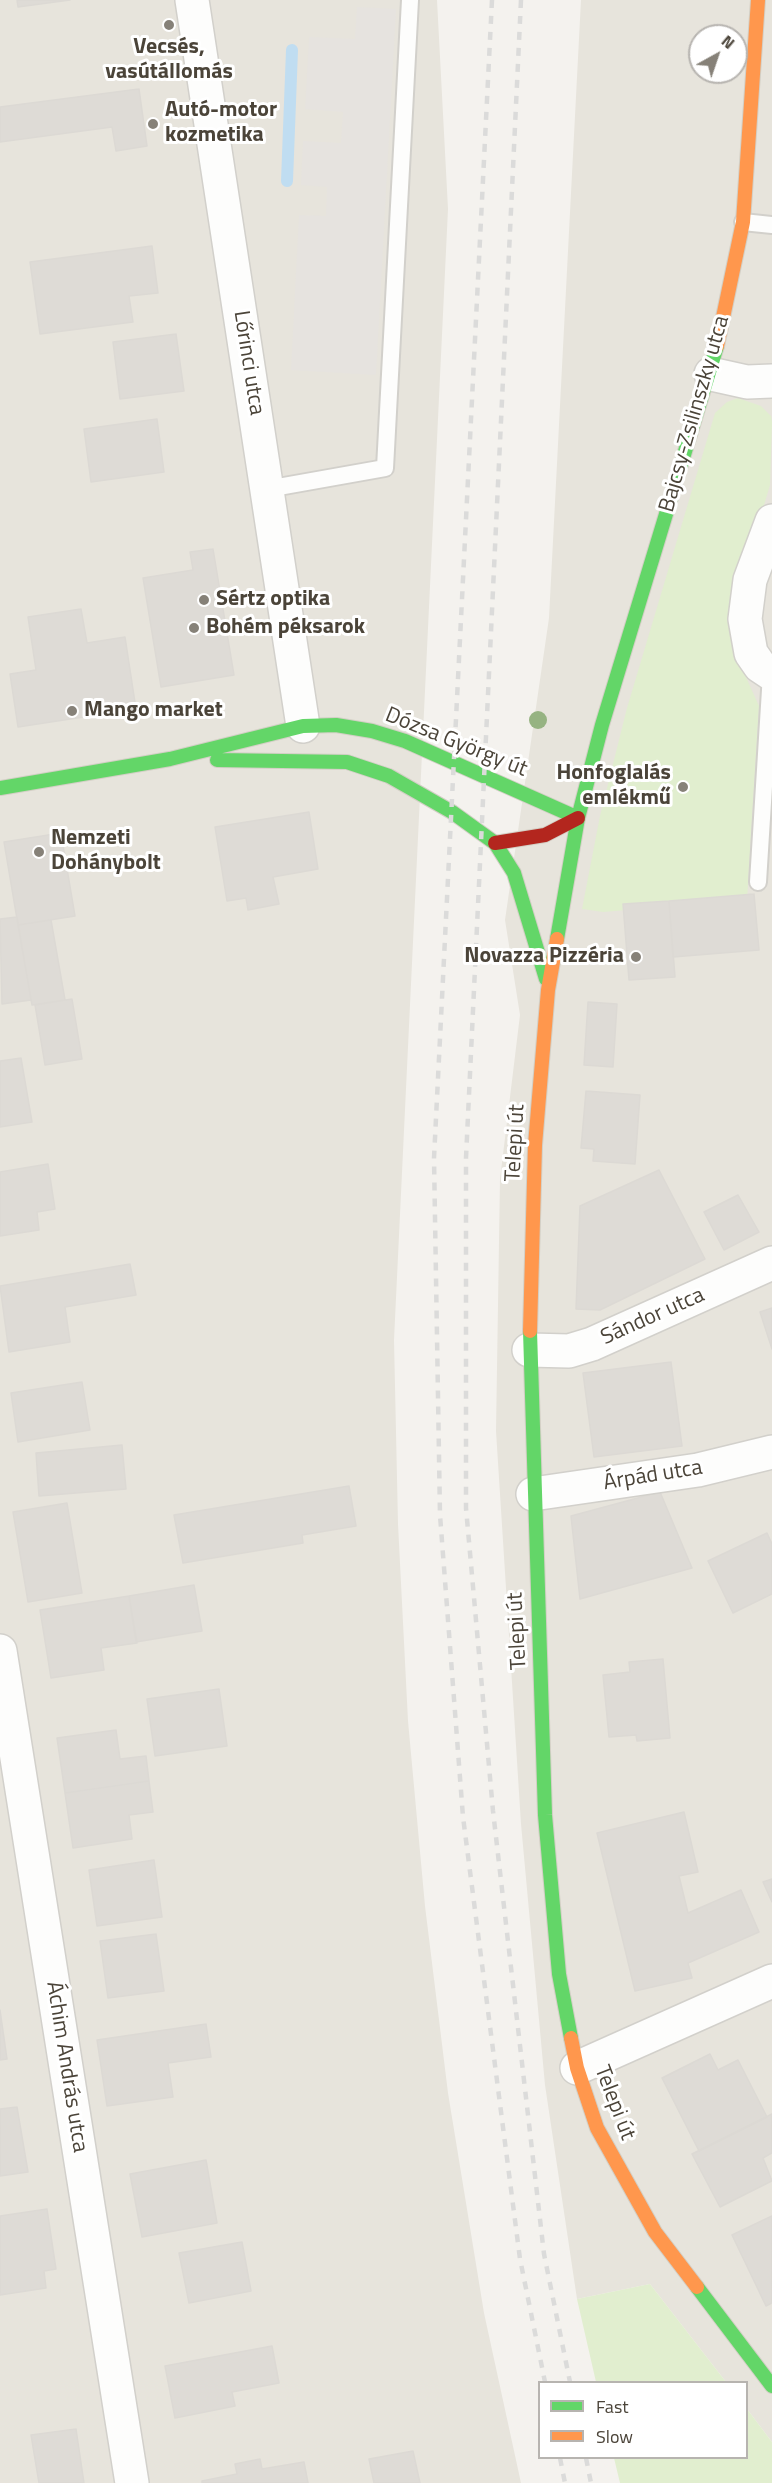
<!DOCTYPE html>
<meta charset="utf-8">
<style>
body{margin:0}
#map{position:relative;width:772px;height:2483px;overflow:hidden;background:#f4f2ee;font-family:"Titillium Web",sans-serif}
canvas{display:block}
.legend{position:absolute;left:538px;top:2381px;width:210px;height:78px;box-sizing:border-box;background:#fff;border:2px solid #b7b4b0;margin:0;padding:8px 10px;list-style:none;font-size:18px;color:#4b4439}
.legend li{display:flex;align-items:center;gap:12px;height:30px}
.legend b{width:30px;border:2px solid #b7b4b0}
.north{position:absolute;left:688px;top:24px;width:60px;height:60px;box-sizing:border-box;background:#fff;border:2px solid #b7b4b0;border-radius:50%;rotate:40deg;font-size:16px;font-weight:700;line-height:24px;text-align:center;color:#4b4439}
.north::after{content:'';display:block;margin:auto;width:21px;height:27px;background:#868178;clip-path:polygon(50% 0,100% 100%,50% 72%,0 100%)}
</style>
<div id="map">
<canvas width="772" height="2483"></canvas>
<ul class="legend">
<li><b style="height:8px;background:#63d668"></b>Fast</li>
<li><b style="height:8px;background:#ff974d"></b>Slow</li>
</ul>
<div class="north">N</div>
</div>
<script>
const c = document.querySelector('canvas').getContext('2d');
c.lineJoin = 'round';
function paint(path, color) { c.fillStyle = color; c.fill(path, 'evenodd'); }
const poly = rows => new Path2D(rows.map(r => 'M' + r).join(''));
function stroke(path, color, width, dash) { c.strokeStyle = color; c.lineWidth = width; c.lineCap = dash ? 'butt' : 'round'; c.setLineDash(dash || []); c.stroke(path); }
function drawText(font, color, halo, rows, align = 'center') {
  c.font = font + ' "Titillium Web",sans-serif'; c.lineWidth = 6; c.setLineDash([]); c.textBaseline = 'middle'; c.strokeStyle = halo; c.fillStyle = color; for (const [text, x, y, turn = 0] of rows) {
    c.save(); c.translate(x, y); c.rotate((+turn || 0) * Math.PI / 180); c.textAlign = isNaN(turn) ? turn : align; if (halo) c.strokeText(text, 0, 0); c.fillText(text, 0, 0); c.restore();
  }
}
const residential = poly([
 [0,0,437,0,448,209,394,1340,398,1524,408,1721,425,1906,448,2093,484,2313,521,2483,0,2483],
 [581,0,772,0,772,2442,747,2409,746,2382,726,2382,650,2284,577,2299,545,2085,521,1824,496,1431,500,1179,520,1015,505,920,549,618],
 [700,36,736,36,736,72,700,72]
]);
const green = poly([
 [738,398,761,406,771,416,772,422,770,485,762,512,733,585,729,621,736,655,759,706,747,900,603,912,582,909,600,816,627,708,715,413,727,402],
 [650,2284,726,2382,596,2382,577,2299],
 [747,2409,772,2442,772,2483,620,2483,614,2458,746,2458]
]);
const parking = poly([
 [357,7,396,9,376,375,291,370,299,215,326,216,327,187,301,185,303,141,341,143,343,112,305,109,309,37,355,39]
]);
const stream = poly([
 [287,181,292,50]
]);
const building = poly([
 [17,0,70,0,18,7,17,0],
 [139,89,147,146,116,151,112,127,0,142,0,107,139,89],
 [152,246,158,293,129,296,133,322,40,334,30,262,152,246],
 [176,334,184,391,120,399,113,342,176,334],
 [157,419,164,472,91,482,84,429,157,419],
 [213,549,234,675,161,687,143,578,193,570,190,552,213,549],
 [81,609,87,643,125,637,136,709,18,727,10,674,36,670,28,617,81,609],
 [309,812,318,869,273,877,279,904,248,910,246,898,227,901,215,827,309,812],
 [61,833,75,916,18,925,4,842,61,833],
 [754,894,759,950,673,957,669,901,754,894],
 [669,901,675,977,629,980,623,904,669,901],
 [17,917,31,1000,2,1004,0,919,17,917],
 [51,920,65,1000,32,1005,18,925,51,920],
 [72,999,82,1059,45,1065,35,1005,72,999],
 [588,1002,617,1004,613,1067,584,1065,588,1002],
 [21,1058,32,1122,0,1127,0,1061,21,1058],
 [586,1091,640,1095,635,1164,593,1161,594,1149,581,1148,586,1091],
 [48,1164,55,1209,37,1212,39,1230,0,1236,0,1172,48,1164],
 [659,1170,705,1259,600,1310,576,1309,580,1206,659,1170],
 [738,1195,759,1232,724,1250,704,1212,738,1195],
 [130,1264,136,1295,65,1307,70,1342,9,1352,0,1286,130,1264],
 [772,1308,772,1349,760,1312,772,1308],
 [671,1362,682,1446,594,1457,583,1373,671,1362],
 [82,1382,90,1430,18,1442,11,1393,82,1382],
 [122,1445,126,1489,39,1496,36,1453,122,1445],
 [349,1486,356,1526,302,1535,303,1543,183,1563,174,1515,349,1486],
 [660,1492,692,1568,580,1599,571,1516,660,1492],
 [67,1503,82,1593,28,1602,13,1512,67,1503],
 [767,1533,772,1544,772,1594,733,1613,708,1561,767,1533],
 [194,1585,202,1631,136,1642,129,1596,194,1585],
 [129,1596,137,1643,101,1648,104,1670,51,1678,40,1610,129,1596],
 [663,1659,670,1738,637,1741,636,1735,609,1737,603,1675,630,1672,629,1662,663,1659],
 [219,1689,227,1746,155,1756,147,1699,219,1689],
 [116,1730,120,1759,146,1756,149,1781,65,1793,57,1738,116,1730],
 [149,1781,153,1812,129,1815,132,1839,73,1848,65,1793,149,1781],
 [684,1812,698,1872,679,1876,688,1913,741,1890,759,1932,688,1963,692,1978,635,1991,597,1833,684,1812],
 [154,1860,162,1917,97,1926,89,1870,154,1860],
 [772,1879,772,1902,763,1882,772,1879],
 [156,1934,164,1991,108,1998,100,1941,156,1934],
 [0,2010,7,2059,0,2060,0,2010],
 [206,2024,211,2057,168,2063,173,2097,107,2106,97,2040,206,2024],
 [710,2054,718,2070,738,2060,767,2117,699,2151,662,2078,710,2054],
 [17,2107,28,2172,0,2176,0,2109,17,2107],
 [772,2114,772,2153,763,2158,772,2181,720,2207,692,2154,772,2114],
 [206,2160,217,2223,142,2237,130,2174,206,2160],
 [47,2209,56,2269,44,2271,46,2288,0,2295,0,2216,47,2209],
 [772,2216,772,2303,766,2306,732,2235,772,2216],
 [242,2242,251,2291,189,2303,179,2253,242,2242],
 [272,2346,279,2383,232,2392,235,2406,175,2418,165,2366,272,2346],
 [76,2429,84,2483,39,2483,31,2435,76,2429],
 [413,2451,420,2483,374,2483,369,2459,413,2451],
 [260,2459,262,2469,304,2462,308,2483,202,2483,202,2481,237,2474,235,2464,260,2459]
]);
const lane = poly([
 [743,222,772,225],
 [267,489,385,468,410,0],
 [758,882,771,674]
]);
const street = poly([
 [192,0,303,726],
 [711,374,747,382,772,381],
 [772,521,750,580,745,619,751,653,760,666,772,674],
 [529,1350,569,1351,592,1344,772,1263],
 [533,1494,698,1470,772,1452],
 [0,1651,132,2483],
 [577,2068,772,1981]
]);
const fast = poly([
 [217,760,347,762,389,776,452,812,495,843,514,873,546,979],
 [0,788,170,759,303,726,336,725,372,731,405,741,578,818],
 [557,939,578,818,602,725,717,346],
 [530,1331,545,1815,559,1974,571,2038],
 [697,2287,772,2386]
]);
const slow = poly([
 [717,346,743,222,758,0],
 [530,1331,535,1145,548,990,557,939],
 [571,2038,577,2068,597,2128,655,2232,697,2287]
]);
const jam = poly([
 [495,843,545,835,578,818]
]);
const rail = poly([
 [492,0,434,1158,440,1515,463,1817,520,2259,545,2382],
 [521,0,466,1158,466,1508,493,1811,544,2254,570,2382],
 [560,2458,565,2483],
 [586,2458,591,2483]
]);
const trees = [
 [538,720]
];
const markers = [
 [169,25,6,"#868178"],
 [153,124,6,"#868178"],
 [204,600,6,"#868178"],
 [194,628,6,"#868178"],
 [72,711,6,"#868178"],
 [683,787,6,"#868178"],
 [39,852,6,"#868178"],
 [636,957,6,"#868178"]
];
const poiNames = [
 ["Vecsés,",169,48,"center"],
 ["vasútállomás",169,73,"center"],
 ["Autó-motor",165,111],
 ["kozmetika",165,136],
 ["Sértz optika",216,600],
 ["Bohém péksarok",206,628],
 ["Mango market",84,711],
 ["Honfoglalás",671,774,"right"],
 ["emlékmű",671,799,"right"],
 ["Nemzeti",51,839],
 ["Dohánybolt",51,864],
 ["Novazza Pizzéria",624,957,"right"]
];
const streetNames = [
 ["Lőrinci utca",248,363,81],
 ["Bajcsy-Zsilinszky utca",695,414,-74],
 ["Dózsa György út",456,743,22],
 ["Telepi út",516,1143,-87],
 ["Sándor utca",653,1317,-24],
 ["Árpád utca",653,1476,-9],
 ["Telepi út",518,1631,-93],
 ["Áchim András utca",66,2067,81],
 ["Telepi út",614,2103,69]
];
paint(residential, '#e7e4dc');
paint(green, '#e1eecf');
paint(parking, '#e6e3df');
stroke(stream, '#c0ddf1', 12);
paint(building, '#dedbd6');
stroke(building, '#dcd9d4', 1.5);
stroke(lane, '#d2d0cb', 20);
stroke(street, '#d2d0cb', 36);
stroke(fast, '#d3cfc5', 16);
stroke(slow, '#d3cfc5', 16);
stroke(jam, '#d3cfc5', 16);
stroke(lane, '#fdfdfc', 16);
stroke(street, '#fdfdfc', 33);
stroke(fast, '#63d668', 14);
stroke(slow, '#ff974d', 14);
stroke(jam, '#b3261e', 14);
stroke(rail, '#dbdbda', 4.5, [8, 8]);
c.fillStyle = '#96b382';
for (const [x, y] of trees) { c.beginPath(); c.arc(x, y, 9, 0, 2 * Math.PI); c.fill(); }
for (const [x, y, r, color] of markers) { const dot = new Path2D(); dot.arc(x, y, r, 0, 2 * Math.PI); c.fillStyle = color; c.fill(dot); stroke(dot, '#fff', 2); }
drawText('bold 22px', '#4b4439', '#fff', poiNames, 'left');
drawText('22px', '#4b4439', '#fff', streetNames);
</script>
